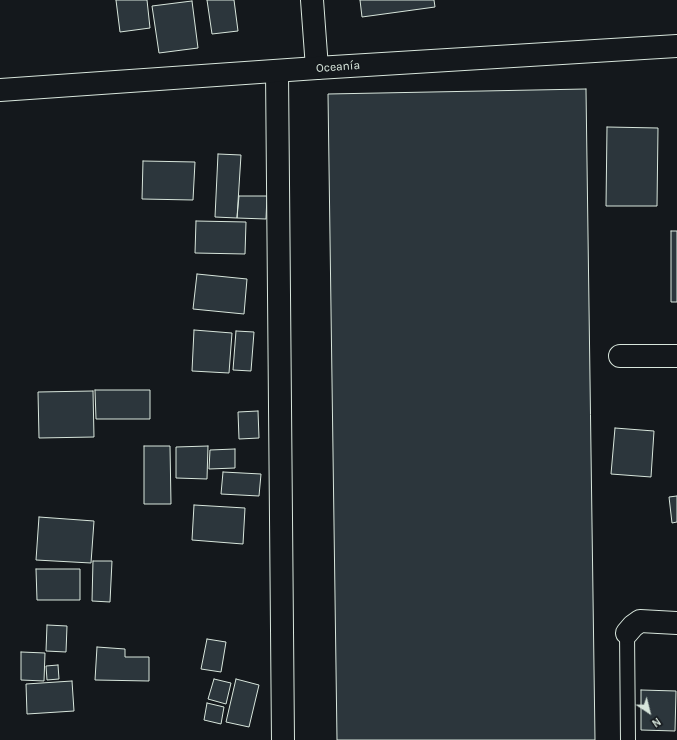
<!DOCTYPE html>
<meta charset="utf-8">
<style>
body{margin:0}
#map{position:relative;width:677px;height:740px;overflow:hidden;background:#14181c;font-family:Karla,sans-serif}
canvas{display:block}
.north{position:absolute;left:629px;top:692px;width:40px;height:40px;-webkit-text-stroke:3px #14181c;paint-order:stroke;rotate:145deg;font-size:11px;font-weight:700;line-height:16px;text-align:center;color:#d8e6dc}
.north::after{content:'';display:block;margin:auto;width:14px;height:18px;background:#d8e6dc;clip-path:polygon(50% 0,100% 100%,50% 72%,0 100%)}
</style>
<div id="map">
<canvas width="677" height="740"></canvas>
<div class="north">N</div>
</div>
<script>
const c = document.querySelector('canvas').getContext('2d');
c.lineJoin = 'round';
function paint(path, color) { c.fillStyle = color; c.fill(path, 'evenodd'); }
const poly = rows => new Path2D(rows.map(r => 'M' + r).join(''));
function stroke(path, color, width, dash) { c.strokeStyle = color; c.lineWidth = width; c.lineCap = dash ? 'butt' : 'round'; c.setLineDash(dash || []); c.stroke(path); }
function drawText(font, color, halo, rows, align = 'center') {
  c.font = font + ' Karla,sans-serif'; c.lineWidth = 3; c.setLineDash([]); c.textBaseline = 'middle'; c.strokeStyle = halo; c.fillStyle = color; for (const [text, x, y, turn = 0] of rows) {
    c.save(); c.translate(x, y); c.rotate((+turn || 0) * Math.PI / 180); c.textAlign = isNaN(turn) ? turn : align; if (halo) c.strokeText(text, 0, 0); c.fillText(text, 0, 0); c.restore();
  }
}
const building = poly([
 [116,0,147,0,150,28,120,32,116,0],
 [207,0,234,0,238,31,212,34,207,0],
 [360,0,434,0,435,7,362,17,360,0],
 [192,1,198,48,159,53,152,6,192,1],
 [586,89,595,740,337,740,328,94,586,89],
 [607,127,658,128,657,206,606,206,607,127],
 [218,154,241,155,237,218,215,217,218,154],
 [143,161,195,162,193,200,142,199,143,161],
 [239,196,267,196,266,219,237,218,239,196],
 [196,221,246,222,245,254,195,253,196,221],
 [671,231,677,231,677,302,671,302,671,231],
 [197,274,247,279,244,314,193,309,197,274],
 [194,330,232,333,229,373,192,371,194,330],
 [236,331,254,332,251,371,233,370,236,331],
 [95,390,150,390,150,419,96,419,95,390],
 [93,391,94,437,39,438,38,392,93,391],
 [258,411,259,438,239,439,238,412,258,411],
 [615,428,654,431,651,477,611,474,615,428],
 [144,446,170,446,171,504,144,504,144,446],
 [208,446,207,479,176,478,176,447,208,446],
 [235,449,235,468,209,469,210,450,235,449],
 [223,472,261,474,259,496,221,494,223,472],
 [677,496,677,522,672,523,669,497,677,496],
 [194,505,245,508,243,544,192,540,194,505],
 [39,517,94,521,91,563,36,560,39,517],
 [93,561,112,561,110,602,92,601,93,561],
 [36,569,80,569,80,600,37,600,36,569],
 [47,625,67,626,66,652,46,651,47,625],
 [207,639,226,642,221,672,201,669,207,639],
 [97,647,125,649,125,657,149,657,149,681,95,680,97,647],
 [21,652,45,653,44,681,21,680,21,652],
 [58,665,59,679,47,680,46,666,58,665],
 [214,679,231,683,226,704,208,699,214,679],
 [236,679,259,685,249,727,226,722,236,679],
 [72,681,74,711,27,714,26,684,72,681],
 [641,690,676,691,675,731,641,730,641,690],
 [207,703,224,707,221,724,204,720,207,703]
]);
const service = poly([
 [627,633,628,740]
]);
const minor = poly([
 [312,0,317,68],
 [277,72,283,740],
 [620,356,677,356],
 [627,633,633,626,640,621,677,623]
]);
const tertiary = poly([
 [0,90,317,68,677,46]
]);
const streetNames = [
 ["Oceanía",338,67,-4]
];
paint(building, '#2c363c');
stroke(building, '#d8e6dc', 1);
stroke(service, '#d8e6dc', 16);
stroke(minor, '#d8e6dc', 24);
stroke(tertiary, '#d8e6dc', 24);
stroke(service, '#14181c', 14);
stroke(minor, '#14181c', 22);
stroke(tertiary, '#14181c', 22);
drawText('12px', '#d8e6dc', '#14181c', streetNames);
</script>
